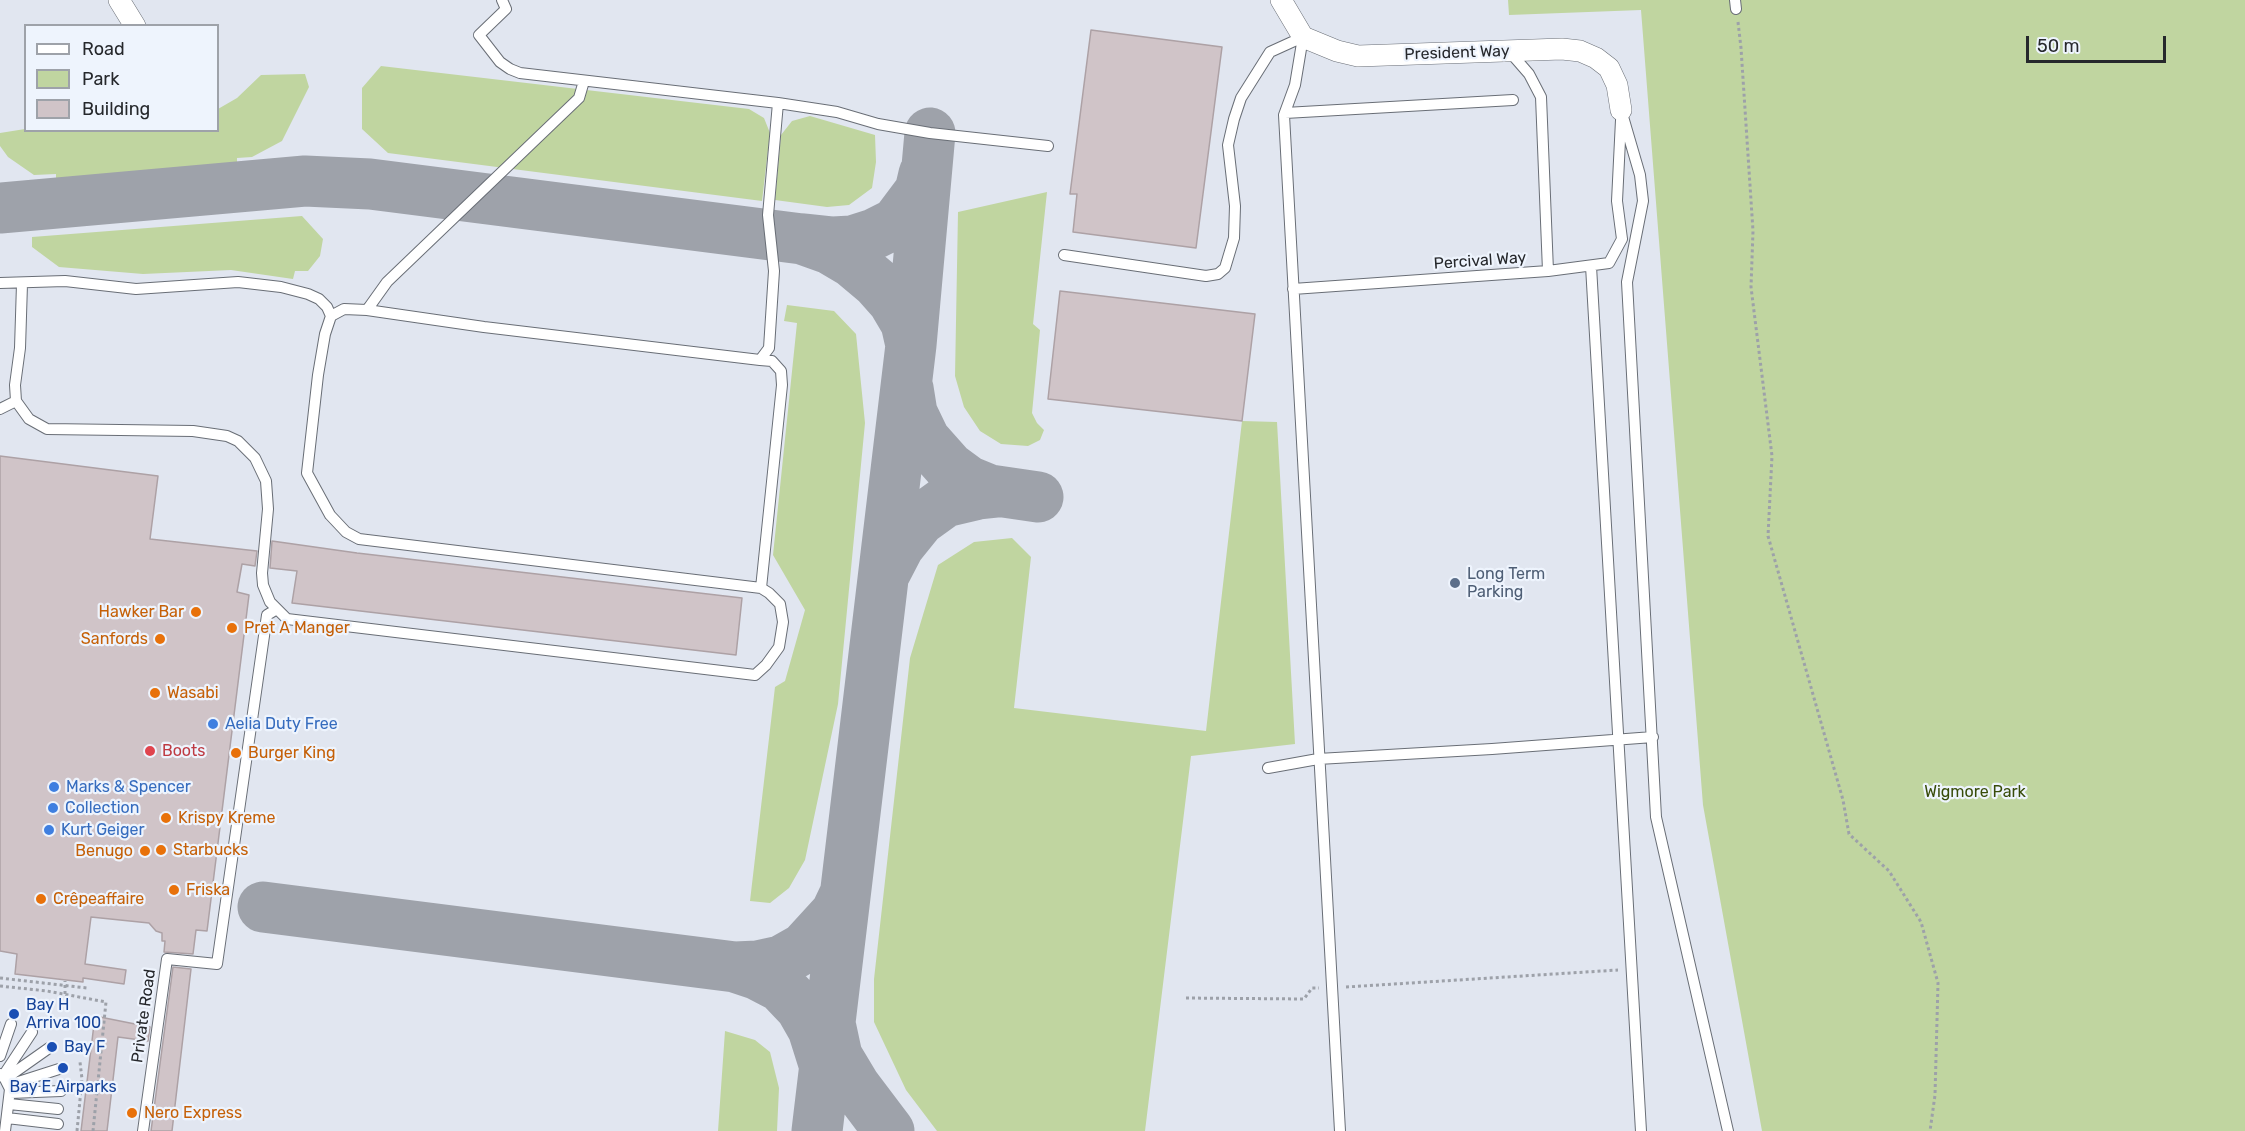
<!DOCTYPE html>
<meta charset="utf-8">
<style>
body{margin:0}
#map{position:relative;width:2245px;height:1131px;overflow:hidden;background:#e1e6f0;font-family:Rubik,sans-serif}
canvas{display:block}
.legend{position:absolute;left:24px;top:24px;width:195px;height:108px;box-sizing:border-box;background:#eef4fd;border:2px solid #9ea2a9;margin:0;padding:8px 10px;list-style:none;font-size:18px;color:#26282c}
.legend li{display:flex;align-items:center;gap:12px;height:30px}
.legend b{width:30px;border:2px solid #9ea2a9}
.scale{position:absolute;left:2026px;top:36px;width:140px;height:27px;box-sizing:border-box;border:3px solid #26282c;border-top:0;padding-left:8px;font-size:18px;line-height:21px;white-space:nowrap;color:#26282c;-webkit-text-stroke:4px #eef4fd;paint-order:stroke}
</style>
<div id="map">
<canvas width="2245" height="1131"></canvas>
<ul class="legend">
<li><b style="height:8px;background:#fff"></b>Road</li>
<li><b style="height:16px;background:#c0d5a0"></b>Park</li>
<li><b style="height:16px;background:#d0c4c8"></b>Building</li>
</ul>
<div class="scale">50 m</div>
</div>
<script>
const c = document.querySelector('canvas').getContext('2d');
c.lineJoin = 'round';
function paint(path, color) { c.fillStyle = color; c.fill(path, 'evenodd'); }
const poly = rows => new Path2D(rows.map(r => 'M' + r).join(''));
function stroke(path, color, width, dash) { c.strokeStyle = color; c.lineWidth = width; c.lineCap = dash ? 'butt' : 'round'; c.setLineDash(dash || []); c.stroke(path); }
function drawText(font, color, halo, rows, align = 'center') {
  c.font = font + ' Rubik,sans-serif'; c.lineWidth = 4.5; c.setLineDash([]); c.textBaseline = 'middle'; c.strokeStyle = halo; c.fillStyle = color; for (const [text, x, y, turn = 0] of rows) {
    c.save(); c.translate(x, y); c.rotate((+turn || 0) * Math.PI / 180); c.textAlign = isNaN(turn) ? turn : align; if (halo) c.strokeText(text, 0, 0); c.fillText(text, 0, 0); c.restore();
  }
}
const green = poly([
 [1508,0,2245,0,2245,1131,1762,1131,1703,805,1641,10,1509,15],
 [381,66,749,109,764,118,770,133,762,201,388,153,362,129,362,88],
 [305,74,309,87,282,141,252,157,237,158,237,164,56,180,56,174,34,175,8,157,0,146,0,133,25,129,26,130,218,130,218,109,237,98,261,75],
 [810,116,875,135,876,162,872,188,849,205,827,207,775,200,781,135,792,121],
 [1047,192,1033,324,1040,330,1032,413,1037,423,1044,430,1040,440,1028,446,1001,444,980,431,964,407,955,376,958,212],
 [302,216,323,239,320,256,308,271,295,271,293,279,231,270,143,274,59,267,32,247,32,237],
 [787,305,834,311,856,334,865,423,838,704,805,860,789,888,770,903,750,901,775,687,785,681,805,610,773,555,797,323,784,321],
 [1242,421,1277,422,1295,744,1191,756,1145,1131,937,1131,906,1090,874,1022,874,979,910,658,938,565,974,542,1012,538,1031,557,1014,708,1206,731],
 [725,1031,755,1040,770,1052,779,1088,777,1131,718,1131]
]);
const taxiway = poly([
 [0,208,305,181,370,184,802,239,830,249,852,262,877,283,893,301,906,323,911,345],
 [805,239,833,242,852,241,874,234,896,223,920,191,924,174],
 [908,388,912,413,925,440,949,467,968,481,990,490,1038,497],
 [886,571,899,546,920,520,945,502,979,494,998,492],
 [263,907,735,967,758,966,781,961,804,948,836,913,845,894],
 [735,967,756,974,781,987,801,1008,813,1029,825,1067],
 [831,1028,837,1056,855,1086,889,1131],
 [817,1131,911,345,930,133]
]);
const building = poly([
 [1091,30,1222,47,1196,248,1073,232,1077,194,1070,194,1091,30],
 [1060,291,1255,314,1242,421,1048,399,1060,291],
 [0,456,158,476,150,539,257,551,255,566,242,564,237,592,249,595,207,931,196,930,193,954,164,952,165,941,162,941,162,933,156,931,149,923,91,917,85,964,126,970,124,984,83,978,83,982,15,974,17,954,0,951,0,456],
 [272,541,357,553,742,598,736,655,292,603,297,571,270,568,272,541],
 [173,967,191,969,172,1131,151,1131,173,967],
 [95,1016,150,1027,148,1041,118,1037,107,1131,81,1131,95,1016]
]);
const path = poly([
 [1738,22,1741,48,1753,231,1751,287,1772,456,1768,536,1843,800,1849,834,1889,871,1921,922,1938,983,1935,1095,1930,1131],
 [0,978,87,988],
 [0,986,47,991,106,1002,93,1131],
 [1346,987,1618,970],
 [65,994,65,981],
 [1186,998,1304,999,1312,988,1319,988],
 [77,1131,82,1079,80,1062]
]);
const lane = poly([
 [502,0,506,9,479,35,500,62,510,69,520,73,778,103,837,112,878,124,930,133,1048,146],
 [1735,0,1736,9],
 [1303,37,1295,85,1284,115,1340,1131],
 [1509,51,1529,74,1541,97,1548,271],
 [1621,110,1640,175,1643,201,1627,282,1656,817,1728,1131],
 [1285,113,1513,100],
 [1064,255,1206,276,1218,274,1225,268,1234,238,1235,206,1228,145,1234,119,1241,98,1270,52,1303,37],
 [1591,266,1641,1131],
 [0,283,65,281,136,289,238,282,281,287,308,294,319,299,327,307,331,316],
 [22,284,20,348,15,385,16,401,29,419,47,429,193,431,227,436,238,441,255,458,266,481,268,509,262,573,263,585,270,602,287,619,755,675,766,665,779,647,783,622,780,604,769,593,761,588,359,539,346,532,330,515,307,473,318,375,325,334,331,316,344,309,367,310,484,327,760,360,769,348,774,271,768,215,778,103],
 [1293,289,1548,271,1609,263,1622,239,1617,201,1621,120],
 [367,310,387,282,579,98,584,81],
 [760,360,772,361,781,371,782,385,761,588],
 [0,409,16,401],
 [1268,768,1318,759,1492,749,1653,737],
 [0,1056,11,1024],
 [0,1074,5,1079,10,1089,5,1131],
 [3,1076,32,1032],
 [5,1079,49,1048],
 [9,1085,59,1069],
 [10,1093,61,1091],
 [9,1104,58,1109],
 [7,1118,58,1124],
 [143,1131,167,959,217,964,267,615,277,609]
]);
const street = poly([
 [119,0,135,26],
 [1281,0,1303,37,1337,51,1358,56,1562,49,1580,51,1596,58,1609,68,1617,85,1621,110]
]);
const markers = [
 [1455,583,6,"#5c6f8a"],
 [196,612,6,"#e8710a"],
 [232,628,6,"#e8710a"],
 [160,639,6,"#e8710a"],
 [155,693,6,"#e8710a"],
 [213,724,6,"#3f7fe0"],
 [150,751,6,"#e0444e"],
 [236,753,6,"#e8710a"],
 [54,787,6,"#3f7fe0"],
 [53,808,6,"#3f7fe0"],
 [166,818,6,"#e8710a"],
 [49,830,6,"#3f7fe0"],
 [161,850,6,"#e8710a"],
 [145,851,6,"#e8710a"],
 [174,890,6,"#e8710a"],
 [41,899,6,"#e8710a"],
 [14,1014,6,"#1a4fb4"],
 [52,1047,6,"#1a4fb4"],
 [63,1068,6,"#1a4fb4"],
 [132,1113,6,"#e8710a"]
];
const streetNames = [
 ["President Way",1457,53,-2],
 ["Percival Way",1480,261,-4],
 ["Private Road",144,1016,-82]
];
const serviceNames = [
 ["Long Term",1467,574],
 ["Parking",1467,592]
];
const foodNames = [
 ["Hawker Bar",184,612,"right"],
 ["Pret A Manger",244,628],
 ["Sanfords",148,639,"right"],
 ["Wasabi",167,693],
 ["Burger King",248,753],
 ["Krispy Kreme",178,818],
 ["Starbucks",173,850],
 ["Benugo",133,851,"right"],
 ["Friska",186,890],
 ["Crêpeaffaire",53,899],
 ["Nero Express",144,1113]
];
const shopNames = [
 ["Aelia Duty Free",225,724],
 ["Marks & Spencer",66,787],
 ["Collection",65,808],
 ["Kurt Geiger",61,830]
];
const healthNames = [
 ["Boots",162,751]
];
const parkNames = [
 ["Wigmore Park",1975,792]
];
const transitNames = [
 ["Bay H",26,1005],
 ["Arriva 100",26,1023],
 ["Bay F",64,1047],
 ["Bay E Airparks",63,1087,"center"]
];
paint(green, '#c0d5a0');
stroke(taxiway, '#9ea2aa', 51);
paint(building, '#d0c4c8');
stroke(building, '#ada1a5', 1.5);
stroke(lane, '#696e76', 12);
stroke(street, '#696e76', 22);
stroke(path, '#9da1a9', 3, [3, 3]);
stroke(lane, '#fff', 10);
stroke(street, '#fff', 21);
for (const [x, y, r, color] of markers) { const dot = new Path2D(); dot.arc(x, y, r, 0, 2 * Math.PI); c.fillStyle = color; c.fill(dot); stroke(dot, '#eef4fd', 2); }
drawText('16px', '#26282c', '#eef4fd', streetNames);
drawText('16px', '#4e5e75', '#eef4fd', serviceNames, 'left');
drawText('16px', '#c56008', '#eef4fd', foodNames, 'left');
drawText('16px', '#366cbe', '#eef4fd', shopNames, 'left');
drawText('16px', '#be3a42', '#eef4fd', healthNames, 'left');
drawText('16px', '#384c09', '#eef4fd', parkNames);
drawText('16px', '#164399', '#eef4fd', transitNames, 'left');
</script>
